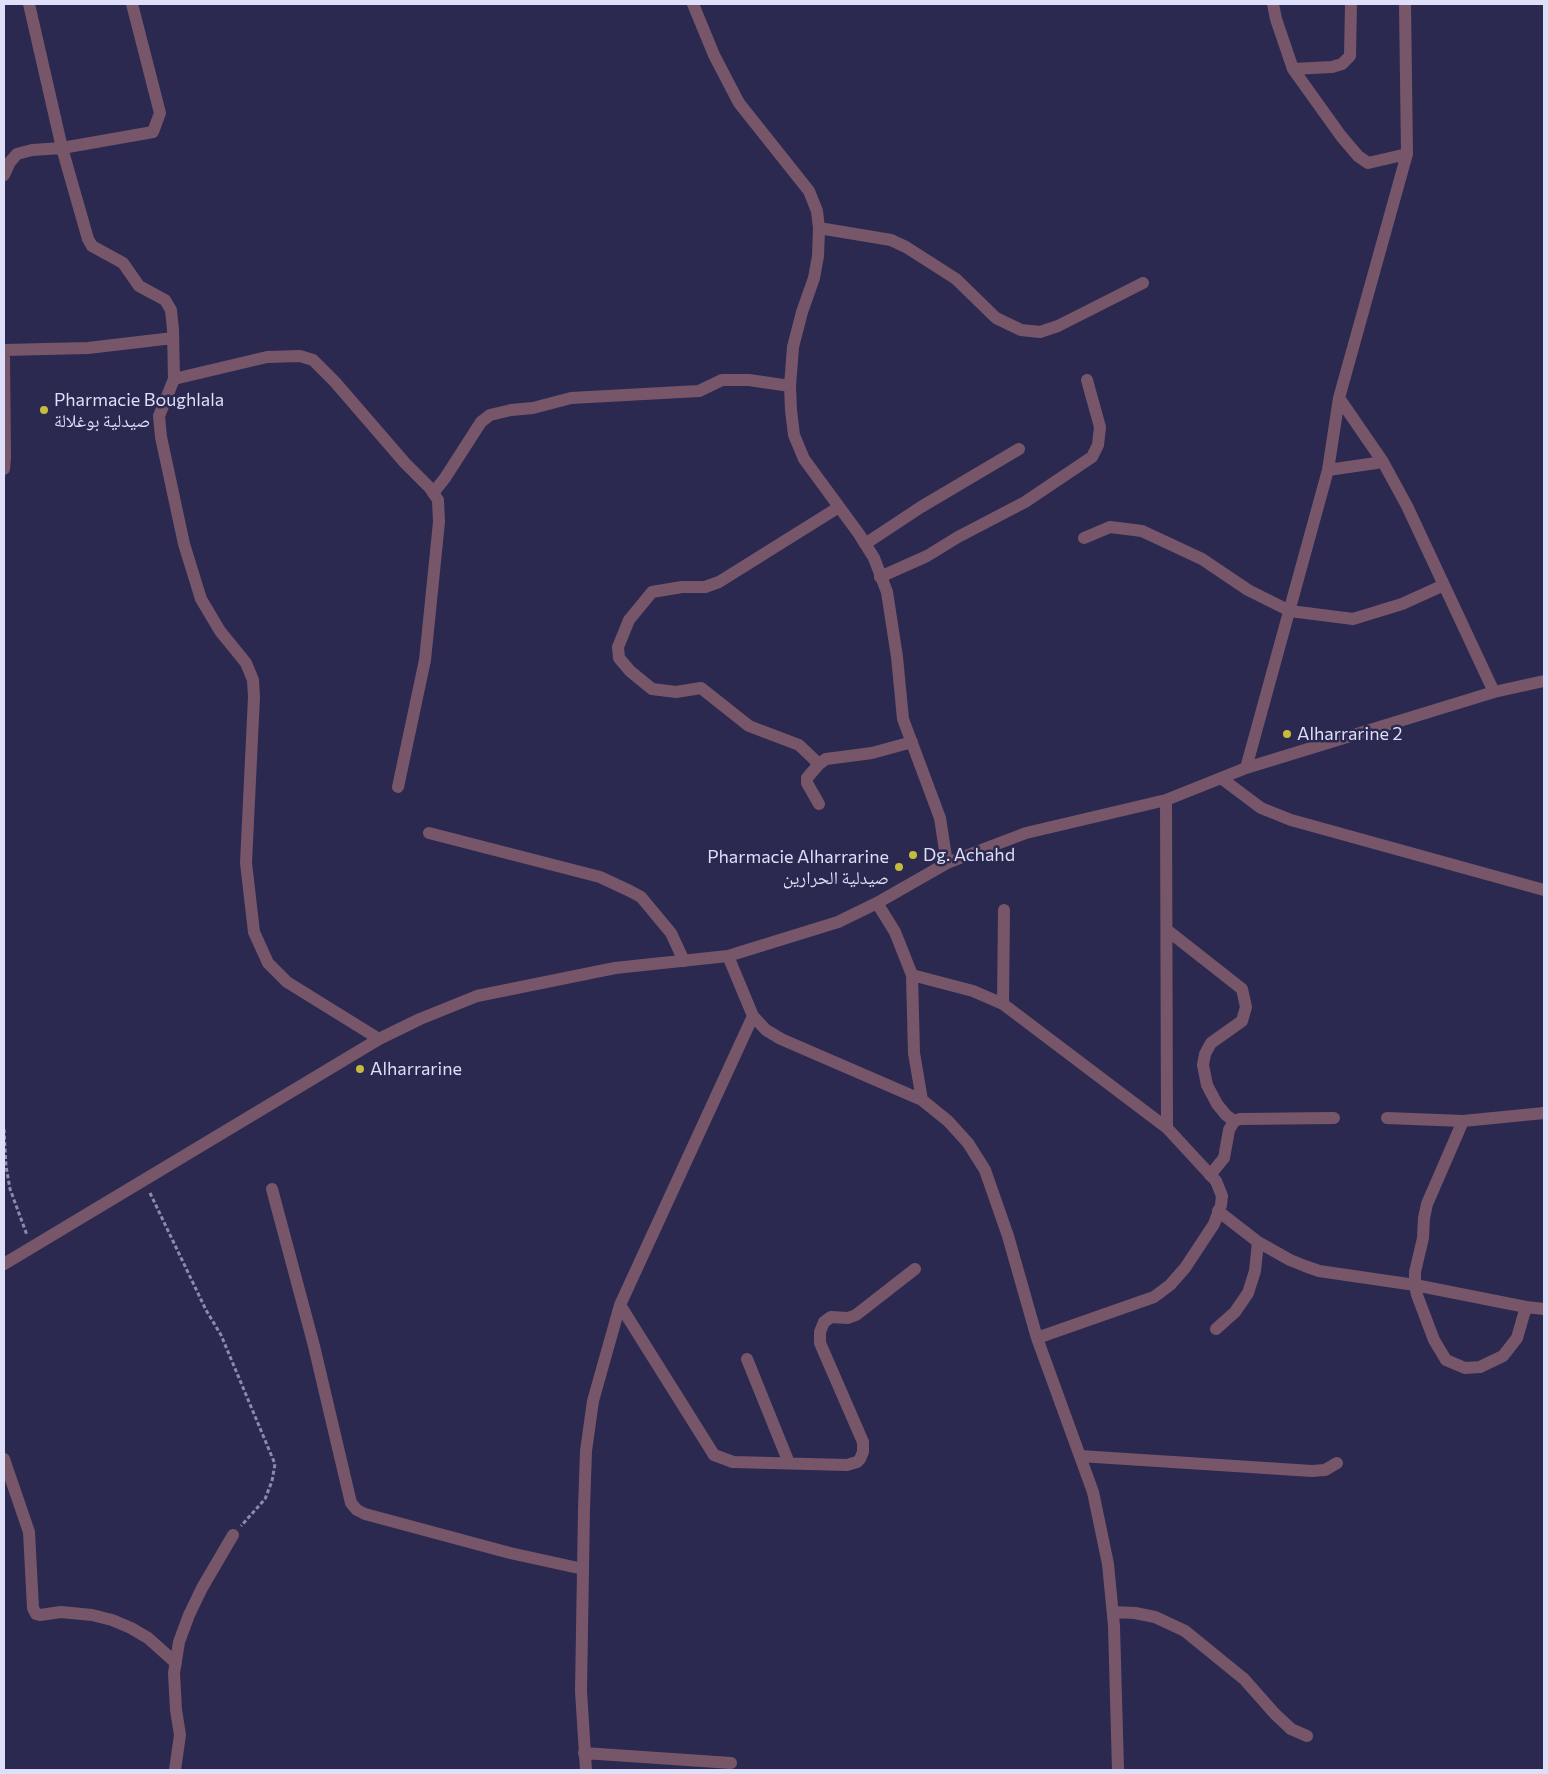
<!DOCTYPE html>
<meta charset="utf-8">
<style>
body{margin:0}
#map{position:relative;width:1548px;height:1774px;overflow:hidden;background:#2b2950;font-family:Commissioner,sans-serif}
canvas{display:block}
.frame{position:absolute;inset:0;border:5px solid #dedff9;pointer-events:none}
</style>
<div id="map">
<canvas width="1548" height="1774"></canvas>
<div class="frame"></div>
</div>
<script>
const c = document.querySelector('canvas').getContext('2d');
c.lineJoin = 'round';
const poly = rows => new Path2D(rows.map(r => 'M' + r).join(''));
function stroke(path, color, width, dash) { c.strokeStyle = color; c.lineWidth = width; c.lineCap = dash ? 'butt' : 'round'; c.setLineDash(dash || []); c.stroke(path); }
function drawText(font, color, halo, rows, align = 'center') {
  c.font = font + ' Commissioner,"Noto Naskh Arabic",sans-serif'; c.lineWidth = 5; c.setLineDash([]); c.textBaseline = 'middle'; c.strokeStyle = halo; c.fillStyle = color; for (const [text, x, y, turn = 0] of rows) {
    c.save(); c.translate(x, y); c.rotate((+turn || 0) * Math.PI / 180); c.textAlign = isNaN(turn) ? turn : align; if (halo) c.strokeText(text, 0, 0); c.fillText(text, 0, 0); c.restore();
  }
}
const path = poly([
 [4,1129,6,1166,10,1189,27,1235],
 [150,1193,206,1310,221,1335,275,1464,272,1481,265,1499,241,1526]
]);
const minor = poly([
 [29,4,62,148,88,239,92,246,123,263,139,286,165,300,171,310,173,330,174,379,159,416,161,437,184,544,201,599,220,631,246,663,253,680,254,697,246,863,254,932,268,963,287,982,379,1039],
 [693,4,714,55,739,103,809,191,817,211,819,228,818,256,814,278,802,312,793,347,790,386,791,410,794,435,804,459,859,534,874,558,887,592,897,657,903,719,940,818,947,863],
 [1273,4,1276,19,1293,69,1341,136,1358,156,1368,163,1407,154],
 [1293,69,1332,67,1342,64,1350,56,1351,4],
 [4,175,10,162,17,154,32,150,62,148,153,132,160,113,132,4],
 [819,228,891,240,906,247,956,279,996,318,1021,330,1040,332,1058,326,1143,283],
 [4,350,88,348,173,338],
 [4,358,5,458,4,469],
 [174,379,267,357,300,356,313,360,335,382,405,463,430,488,438,500,439,522,425,660,398,787],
 [1339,398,1383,462,1407,506,1494,692],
 [1328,470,1383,462],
 [433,493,445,478,481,422,490,415,511,410,533,408,571,398,699,391,722,380,749,380,790,386],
 [1084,538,1110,527,1142,531,1202,559,1248,590,1290,611,1353,619,1402,604,1444,585],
 [865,544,921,507,1019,449],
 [880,577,927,556,958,537,1025,502,1092,457,1098,445,1100,427,1087,380],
 [819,764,799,745,749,726,701,688,676,692,652,689,630,671,619,658,618,647,629,620,652,592,682,587,705,587,719,582,839,507],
 [1246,768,1328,470,1339,398,1407,154,1405,4],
 [1221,778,1261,808,1291,820,1544,890],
 [1166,800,1167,1128],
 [819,804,807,783,807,778,819,764,826,759,872,753,912,742],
 [429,833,600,877,630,891,641,897,671,933,684,961],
 [877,903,895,932,912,975,914,1053,922,1100],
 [1167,930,1242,989,1246,1007,1242,1021,1211,1043,1205,1054,1203,1065,1207,1085,1217,1104,1226,1115,1234,1121],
 [728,956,753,1016,766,1030,781,1039,922,1100,948,1121,968,1143,985,1170,1008,1236,1037,1338,1093,1492,1108,1564,1114,1626,1118,1770],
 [912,975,973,991,1003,1004,1167,1128,1216,1181,1222,1196,1221,1205,1214,1224,1185,1268,1170,1285,1154,1297,1037,1338],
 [1003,1004,1004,910],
 [1387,1118,1463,1121,1544,1113],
 [1210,1175,1224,1158,1229,1130,1234,1121,1240,1119,1334,1118],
 [272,1189,314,1346,351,1503,357,1510,365,1514,510,1553,583,1569],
 [1218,1211,1258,1242,1290,1260,1305,1266,1319,1271,1415,1285,1415,1272,1423,1238,1424,1218,1427,1204,1463,1121],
 [4,1264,379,1039,420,1019,477,996,615,968,728,956,838,922,877,903,947,863,1026,833,1166,800,1246,768,1494,692,1544,681],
 [620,1305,714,1455,733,1462,847,1465,857,1462,860,1459,863,1452,863,1442,820,1343,820,1332,824,1322,831,1317,848,1318,856,1315,915,1269],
 [1526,1307,1517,1338,1503,1356,1480,1367,1465,1368,1446,1360,1434,1340,1417,1295,1415,1285,1526,1307,1544,1309],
 [1216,1329,1235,1312,1248,1293,1255,1271,1258,1242],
 [747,1359,789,1463],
 [1080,1456,1312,1471,1325,1470,1337,1463],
 [4,1459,29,1532,33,1608,36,1614,40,1615,61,1612,92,1615,112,1620,131,1628,148,1638,176,1663],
 [1113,1612,1135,1613,1155,1617,1185,1631,1244,1679,1275,1714,1291,1729,1307,1736],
 [584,1753,731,1763],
 [175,1770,180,1735,176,1710,174,1673,179,1642,189,1615,202,1588,233,1535],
 [586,1770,581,1691,584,1509,586,1451,593,1401,620,1305,753,1016]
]);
const markers = [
 [44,410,5,"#c6bc3c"],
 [1287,734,5,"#c6bc3c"],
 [913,855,5,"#c6bc3c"],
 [899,867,5,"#c6bc3c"],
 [360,1069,5,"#c6bc3c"]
];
const poiNames = [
 ["Pharmacie Boughlala",54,400],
 ["صيدلية بوغلالة",54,421],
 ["Alharrarine 2",1297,734],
 ["Dg. Achahd",923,855],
 ["Pharmacie Alharrarine",889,857,"right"],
 ["صيدلية الحرارين",889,878,"right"],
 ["Alharrarine",370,1069]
];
stroke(path, '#8c8bab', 3, [4, 2.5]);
stroke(minor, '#785669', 12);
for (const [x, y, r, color] of markers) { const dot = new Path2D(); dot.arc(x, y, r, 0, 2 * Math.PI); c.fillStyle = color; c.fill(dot); stroke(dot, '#2b2950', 2); }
drawText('18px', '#dedff9', '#2b2950', poiNames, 'left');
</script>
